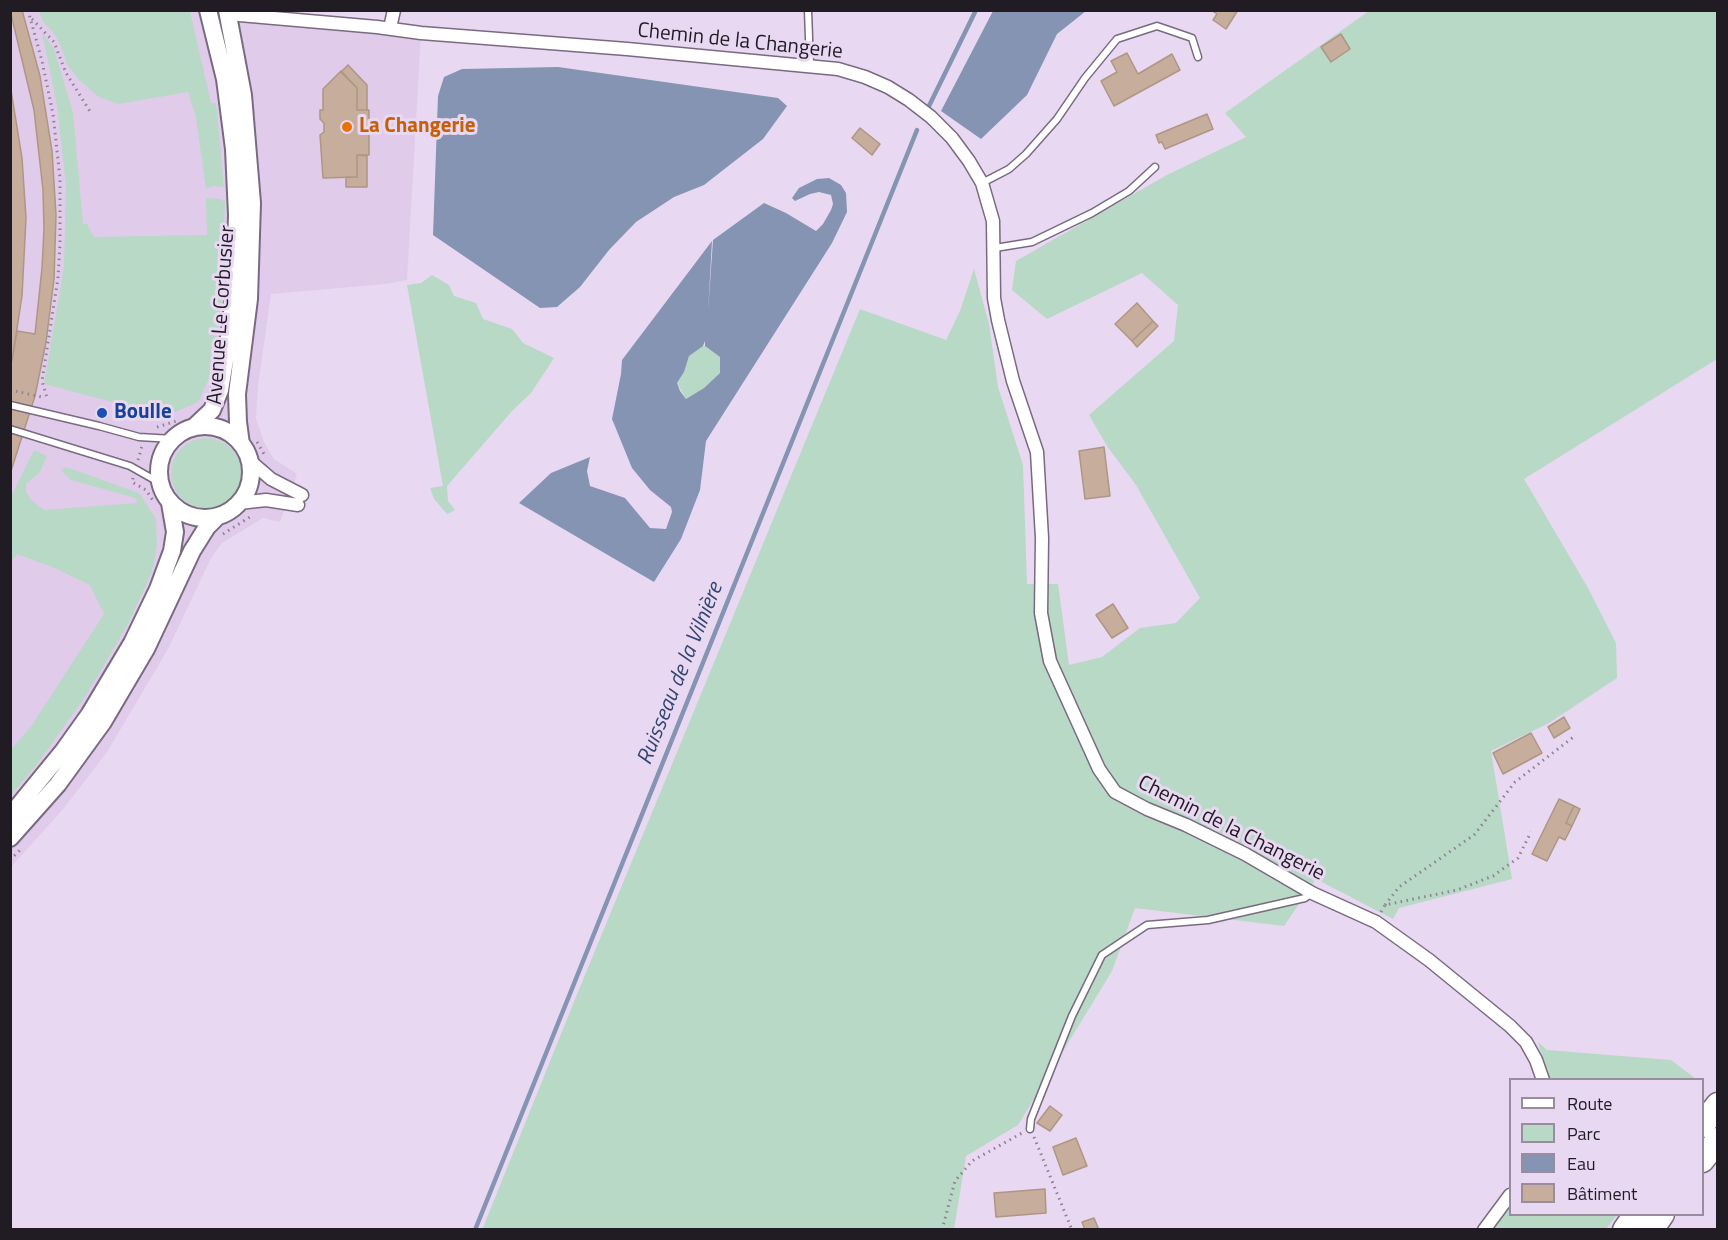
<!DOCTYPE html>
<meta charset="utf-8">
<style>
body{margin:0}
#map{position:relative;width:1728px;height:1240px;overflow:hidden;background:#e9d8f1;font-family:"Titillium Web",sans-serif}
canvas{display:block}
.frame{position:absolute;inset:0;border:12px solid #211b24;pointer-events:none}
.legend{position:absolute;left:1509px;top:1078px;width:195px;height:138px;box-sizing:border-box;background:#e9d8f1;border:2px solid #998c9f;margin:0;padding:8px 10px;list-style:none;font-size:18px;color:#211b24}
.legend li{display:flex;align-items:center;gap:12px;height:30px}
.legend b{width:30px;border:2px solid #998c9f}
</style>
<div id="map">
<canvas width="1728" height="1240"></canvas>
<div class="frame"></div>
<ul class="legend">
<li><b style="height:8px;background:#fff"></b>Route</li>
<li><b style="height:16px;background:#b7d9c5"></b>Parc</li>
<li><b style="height:16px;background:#8494b2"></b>Eau</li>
<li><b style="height:16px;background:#c7ae9c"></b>Bâtiment</li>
</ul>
</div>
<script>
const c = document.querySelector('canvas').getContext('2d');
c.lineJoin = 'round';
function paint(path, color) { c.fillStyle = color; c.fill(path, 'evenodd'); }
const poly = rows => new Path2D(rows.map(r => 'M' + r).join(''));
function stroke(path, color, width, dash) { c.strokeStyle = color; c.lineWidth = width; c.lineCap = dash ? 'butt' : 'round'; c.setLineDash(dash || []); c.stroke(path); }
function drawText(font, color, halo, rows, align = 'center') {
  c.font = font + ' "Titillium Web",sans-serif'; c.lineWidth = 6; c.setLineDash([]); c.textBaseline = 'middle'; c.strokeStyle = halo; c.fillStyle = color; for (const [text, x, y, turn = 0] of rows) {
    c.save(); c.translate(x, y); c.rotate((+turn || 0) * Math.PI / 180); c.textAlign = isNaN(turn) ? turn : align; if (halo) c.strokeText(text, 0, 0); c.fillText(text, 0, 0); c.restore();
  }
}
const built = poly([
 [11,11,247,11,421,33,407,280,385,284,271,294,258,386,256,418,264,442,274,459,297,474,280,522,263,518,222,543,211,558,168,649,107,752,64,808,11,867]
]);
const green = poly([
 [39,11,190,11,211,103,216,103,224,187,213,186,206,189,196,117,188,92,118,104,99,97,78,79,67,64,60,44,53,32,43,22],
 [1369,11,1717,11,1717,359,1524,479,1588,588,1616,643,1617,678,1549,723,1491,751,1512,879,1399,908,1393,919,1316,879,1284,926,1135,908,1112,971,1018,1125,966,1156,954,1229,482,1230,580,987,860,309,946,340,960,311,974,269,989,324,998,387,1023,465,1027,584,1058,584,1069,665,1102,657,1140,628,1176,623,1200,598,1136,485,1107,446,1089,415,1174,341,1178,305,1142,273,1047,319,1012,290,1016,261,1167,175,1246,137,1225,113],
 [42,32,54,49,73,113,83,224,87,224,94,237,207,235,206,198,220,199,225,202,221,312,209,378,198,402,166,416,44,384,64,267,66,185,57,105],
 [432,275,449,285,454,296,476,303,483,319,512,329,523,343,554,358,531,393,512,411,447,486,448,501,455,510,447,514,434,499,430,488,443,486,407,285,421,283],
 [701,346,705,346,720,357,720,373,704,388,686,399,677,383,684,372,689,356],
 '171 473a35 35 0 1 1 70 0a35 35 0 1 1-70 0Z',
 [34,450,47,456,40,472,26,484,26,492,32,501,44,510,137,503,136,498,71,480,61,470,66,467,139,493,156,519,157,545,152,572,127,626,85,697,35,767,11,795,11,750,32,725,104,614,90,585,57,569,17,554,11,563,11,497],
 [1538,1042,1547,1050,1671,1060,1696,1079,1548,1079],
 [1510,1206,1510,1214,1617,1215,1606,1229,1492,1229]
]);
const water = poly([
 [993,11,1086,11,1057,34,1027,95,981,139,941,111],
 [558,67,778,98,787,106,763,139,704,185,674,197,636,222,609,250,580,287,557,307,540,308,433,235,438,96,444,77,462,69],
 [829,178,841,185,846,193,847,212,832,243,706,441,700,490,681,539,654,582,519,503,551,473,590,457,587,471,590,486,625,498,650,528,666,529,672,512,671,507,650,490,632,468,612,419,621,374,622,360,712,241,708,312,713,240,764,203,786,213,816,231,823,224,831,210,833,204,831,195,819,192,810,194,795,201,792,198,799,188,817,179],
 [705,341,705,346,720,357,720,373,704,388,686,399,680,391,677,383,684,372,689,356,703,346]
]);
const stream = poly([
 [929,106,976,10],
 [475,1230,917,130]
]);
const building = poly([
 [10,10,22,10,40,76,52,151,56,215,54,279,46,342,35,396,10,474,10,361,12,361,17,331,35,334,42,268,44,229,43,190,34,110,10,10],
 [1211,10,1238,10,1226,29,1213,20,1217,14,1211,10],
 [1341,34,1350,49,1331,62,1321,47,1341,34],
 [1127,53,1138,74,1172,54,1180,70,1114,106,1101,81,1117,72,1111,61,1127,53],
 [348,65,367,85,367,110,357,110,357,88,341,72,348,65],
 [341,71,357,88,357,110,369,110,369,155,357,155,357,177,323,178,320,135,324,132,324,123,320,119,320,110,323,110,323,89,341,71],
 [10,84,22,158,26,218,22,296,12,361,10,361,10,84],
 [1207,114,1213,129,1165,149,1162,142,1159,143,1156,135,1207,114],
 [860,128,880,144,872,155,852,138,860,128],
 [357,155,367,156,367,187,346,187,346,177,357,177,357,155],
 [1137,303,1153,321,1132,341,1115,324,1137,303],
 [1153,321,1158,326,1137,347,1132,341,1153,321],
 [1104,447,1110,496,1085,499,1079,451,1104,447],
 [1113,604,1128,628,1112,638,1096,615,1113,604],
 [1564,717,1570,728,1554,738,1548,727,1564,717],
 [1531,733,1542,753,1503,774,1493,753,1531,733],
 [1559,799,1574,806,1566,823,1572,826,1565,840,1559,837,1547,861,1532,854,1559,799],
 [1574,806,1580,809,1572,826,1566,823,1574,806],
 [1050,1106,1062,1115,1050,1131,1037,1123,1050,1106],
 [1076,1138,1087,1166,1063,1175,1053,1147,1076,1138],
 [1045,1189,1046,1213,996,1217,994,1193,1045,1189],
 [1094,1218,1099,1230,1085,1230,1082,1222,1094,1218]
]);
const path = poly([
 [28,10,42,61,53,114,60,178,60,244,58,278,42,381,47,398],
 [32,19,54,42,66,73,91,113],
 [10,390,42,397],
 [157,427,180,420],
 [257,442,264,454],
 [138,460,142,446],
 [133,478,132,482,146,490,154,502],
 [223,534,253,515],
 [10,860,20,850],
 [1385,905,1399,887,1474,835,1515,782,1576,735],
 [1381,912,1385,905,1457,890,1493,876,1518,858,1531,832],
 [1034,1137,1072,1230],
 [942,1230,955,1181,972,1161,1022,1133]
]);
const service = poly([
 [808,10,810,66],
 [982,183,1009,169,1026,154,1057,119,1085,78,1117,39,1157,26,1192,38,1198,57],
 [995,248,1032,242,1092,213,1129,191,1155,167],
 [10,405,99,426,139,437,173,439],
 [10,429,130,466,160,483],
 [1030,1129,1031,1119,1072,1016,1102,955,1147,925,1208,920,1305,898,1311,893]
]);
const minor = poly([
 [228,14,377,27,421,33,627,49,838,69,865,77,888,87,909,100,931,117,952,138,969,161,982,183,993,221,994,298,998,320,1013,381,1037,452,1042,538,1041,613,1050,661,1099,769,1115,792,1147,809,1186,825,1245,854,1312,893,1376,922,1429,960,1510,1026,1526,1042,1536,1060,1543,1080],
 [390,28,394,10],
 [249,460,271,479,302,495],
 [239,503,266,500,298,505],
 [1484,1230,1510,1195]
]);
const tertiary = poly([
 [227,10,243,95,252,203,249,299,237,394,238,422,241,444],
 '159 472a46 46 0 1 1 92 0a46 46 0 1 1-92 0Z',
 [194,427,212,410,220,390,231,325,235,276,237,215,234,149,225,79,208,10],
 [10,816,64,750,89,715,132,643,158,589,172,551,175,532,170,503],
 [10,838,58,784,103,722,146,649,192,551,207,527,217,517]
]);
const motorway = poly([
 [1702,1125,1718,1105],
 [1702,1160,1718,1140],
 [1625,1230,1636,1214],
 [1651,1230,1662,1214]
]);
const markers = [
 [347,127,6,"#e8710a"],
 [102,413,6,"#1a4fb4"]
];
const streetNames = [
 ["Chemin de la Changerie",740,42,6],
 ["Avenue Le Corbusier",222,315,-86],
 ["Chemin de la Changerie",1231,829,27]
];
const foodNames = [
 ["La Changerie",359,127]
];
const transitNames = [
 ["Boulle",114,413]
];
const waterNames = [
 ["Ruisseau de la Vilnière",681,674,-68]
];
paint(built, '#e0cbeb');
paint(green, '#b7d9c5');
paint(water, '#8494b2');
stroke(stream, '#8494b2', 4.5);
paint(building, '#c7ae9c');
stroke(building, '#ae9684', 1.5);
stroke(service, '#796a81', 9);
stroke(minor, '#796a81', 15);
stroke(tertiary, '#796a81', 20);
stroke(motorway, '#796a81', 27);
stroke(path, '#8d8193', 3, [1.5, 4.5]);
stroke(service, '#fff', 6);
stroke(minor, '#fff', 12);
stroke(tertiary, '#fff', 16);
stroke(motorway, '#fff', 24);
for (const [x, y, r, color] of markers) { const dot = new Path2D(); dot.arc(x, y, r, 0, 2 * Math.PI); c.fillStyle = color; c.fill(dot); stroke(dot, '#e9d8f1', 2); }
drawText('21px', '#211b24', '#e9d8f1', streetNames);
drawText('bold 21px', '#c56008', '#e9d8f1', foodNames, 'left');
drawText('bold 21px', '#164399', '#e9d8f1', transitNames, 'left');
drawText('italic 22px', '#324773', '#e9d8f1', waterNames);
</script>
